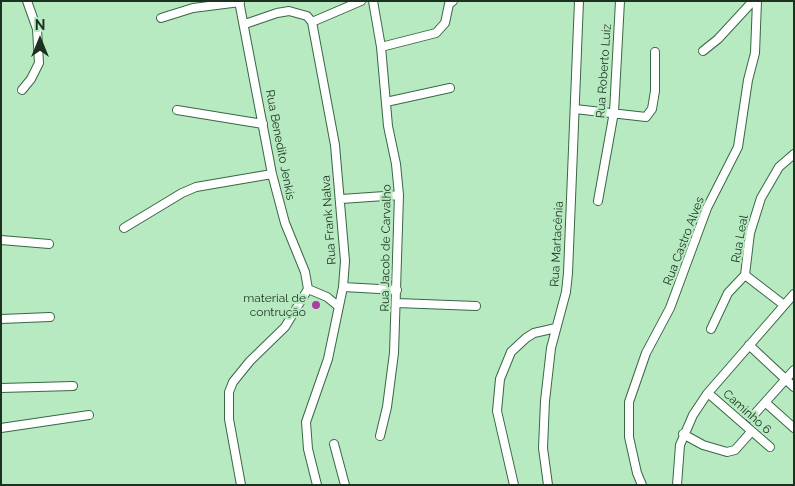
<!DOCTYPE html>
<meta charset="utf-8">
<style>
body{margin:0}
#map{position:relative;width:795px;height:486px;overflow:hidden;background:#b7eac1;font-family:Raleway,sans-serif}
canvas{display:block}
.frame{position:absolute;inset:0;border:2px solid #1d3121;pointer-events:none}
.north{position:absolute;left:15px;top:15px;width:50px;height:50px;-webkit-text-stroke:4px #b7eac1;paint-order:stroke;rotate:0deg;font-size:14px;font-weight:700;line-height:20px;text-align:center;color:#1d3121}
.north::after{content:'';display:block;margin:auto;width:18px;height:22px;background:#1d3121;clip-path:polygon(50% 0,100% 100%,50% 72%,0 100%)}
</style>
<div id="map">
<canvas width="795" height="486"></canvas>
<div class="frame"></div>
<div class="north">N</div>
</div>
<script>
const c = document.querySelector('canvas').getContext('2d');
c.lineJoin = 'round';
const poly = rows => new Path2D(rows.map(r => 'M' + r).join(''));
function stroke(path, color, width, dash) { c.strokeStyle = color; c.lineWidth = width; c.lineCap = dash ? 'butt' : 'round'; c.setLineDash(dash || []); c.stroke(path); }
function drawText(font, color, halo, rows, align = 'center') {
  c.font = font + ' Raleway,sans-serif'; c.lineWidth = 4.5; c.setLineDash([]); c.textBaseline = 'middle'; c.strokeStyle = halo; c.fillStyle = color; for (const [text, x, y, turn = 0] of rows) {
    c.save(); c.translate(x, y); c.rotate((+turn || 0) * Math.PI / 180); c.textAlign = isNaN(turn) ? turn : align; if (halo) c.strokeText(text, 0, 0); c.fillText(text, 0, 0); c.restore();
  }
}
const minor = poly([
 [239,1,272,174,285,223,305,272,308,289,285,327,250,361,233,382,229,392,229,419,241,485],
 [373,1,381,47,388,126,396,164,399,195,394,353,387,407,380,436],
 [161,18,193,8,240,2],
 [312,22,361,1],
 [245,24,277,13,289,11,307,16,312,22,335,145,345,261,343,287,328,359,306,422,308,449,317,485],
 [381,47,436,33,445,23,449,4,453,1],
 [703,51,718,39,753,1],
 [22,90,31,79,39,63,37,29,27,1],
 [386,102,450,88],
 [575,109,646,117,652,109,655,91,655,52],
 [177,110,263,124],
 [341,199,399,195],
 [598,201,614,112,620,1],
 [124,228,182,193,196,187,272,174],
 [1,240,49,244],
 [745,275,784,305],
 [343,287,397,290],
 [308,289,327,297,338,306],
 [397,303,476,306],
 [1,319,50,317],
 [711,329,728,293,745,275,750,233,761,198,779,167,794,154],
 [749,345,794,387],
 [1,388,73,386],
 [708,393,770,447],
 [766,403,794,428],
 [751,418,794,370],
 [1,428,89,415],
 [683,434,703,445,727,452,735,450,751,432],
 [334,444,345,485],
 [514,485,497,411,500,379,511,352,526,338,534,333,556,328],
 [548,485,543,448,545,401,551,348,566,292,568,273,579,1],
 [642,485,637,473,629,437,629,402,646,353,670,308,707,208,738,147,748,80,755,53,757,1],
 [677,485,680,445,693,415,707,394,794,294]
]);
const markers = [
 [316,305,5,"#a73ea0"]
];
const streetNames = [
 ["Rua Roberto Luiz",604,71,-86],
 ["Rua Benedito Jenkis",280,145,79],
 ["Rua Frank Nalva",329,220,-94],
 ["Rua Leal",740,239,-80],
 ["Rua Castro Alves",684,241,-69],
 ["Rua Martacênia",557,244,-87],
 ["Rua Jacob de Carvalho",386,248,-89],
 ["Caminho 6",747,412,42]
];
const poiNames = [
 ["material de",306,298],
 ["contrução",306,312]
];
stroke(minor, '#396744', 10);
stroke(minor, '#fff', 8);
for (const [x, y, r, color] of markers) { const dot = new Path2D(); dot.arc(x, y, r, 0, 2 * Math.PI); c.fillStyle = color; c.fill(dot); stroke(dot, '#b7eac1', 2); }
drawText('12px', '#1d3121', '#b7eac1', streetNames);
drawText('12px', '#1d3121', '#b7eac1', poiNames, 'right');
</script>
